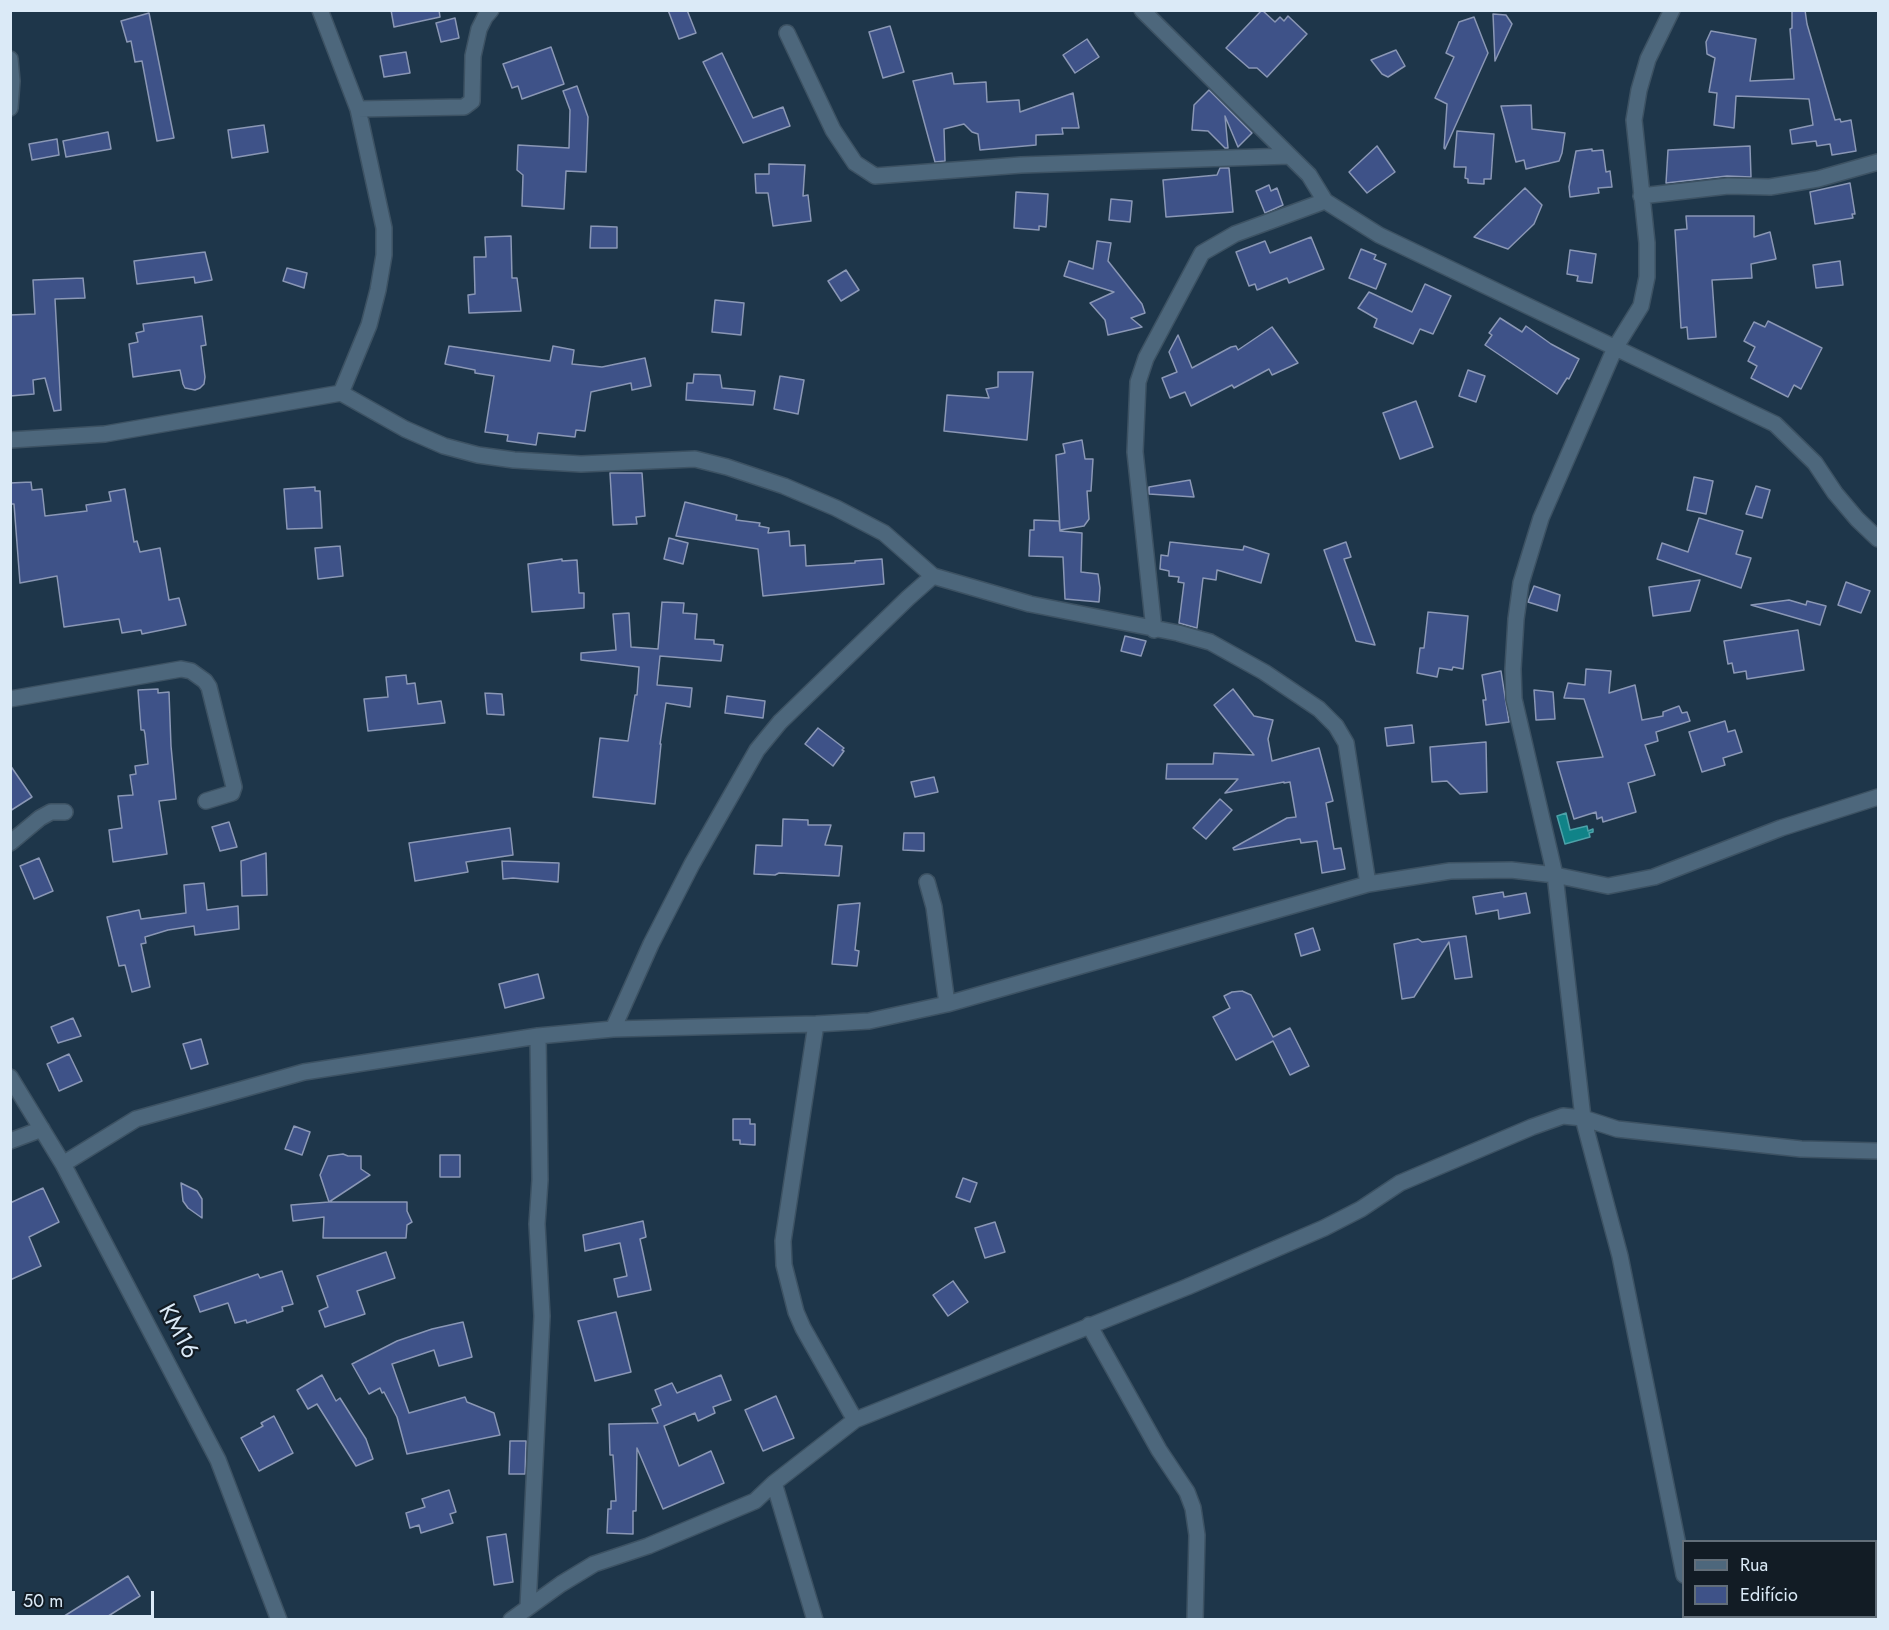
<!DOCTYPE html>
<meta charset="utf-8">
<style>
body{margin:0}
#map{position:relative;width:1889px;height:1630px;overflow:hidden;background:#1e364a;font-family:Jost,sans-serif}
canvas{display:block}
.frame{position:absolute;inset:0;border:12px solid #dbeaf7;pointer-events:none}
.legend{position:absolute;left:1682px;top:1540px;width:195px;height:78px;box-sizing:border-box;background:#121c25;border:2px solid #626e79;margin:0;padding:8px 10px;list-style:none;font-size:18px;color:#dbeaf7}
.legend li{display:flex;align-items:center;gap:12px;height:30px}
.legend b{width:30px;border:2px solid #626e79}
.scale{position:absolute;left:12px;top:1591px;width:142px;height:27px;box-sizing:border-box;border:3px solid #dbeaf7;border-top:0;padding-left:8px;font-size:18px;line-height:21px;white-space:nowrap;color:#dbeaf7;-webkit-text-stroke:4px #121c25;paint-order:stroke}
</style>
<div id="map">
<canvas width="1889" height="1630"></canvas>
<div class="frame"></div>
<ul class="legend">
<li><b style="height:8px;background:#4d677c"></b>Rua</li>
<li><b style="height:16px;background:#3e5288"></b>Edifício</li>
</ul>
<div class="scale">50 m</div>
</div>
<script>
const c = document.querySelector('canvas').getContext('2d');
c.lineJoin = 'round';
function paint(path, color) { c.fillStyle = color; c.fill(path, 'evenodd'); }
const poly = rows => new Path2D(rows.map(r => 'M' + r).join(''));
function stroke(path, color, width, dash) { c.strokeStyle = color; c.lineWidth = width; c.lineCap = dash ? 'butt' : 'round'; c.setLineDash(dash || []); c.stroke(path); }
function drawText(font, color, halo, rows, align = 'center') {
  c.font = font + ' Jost,sans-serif'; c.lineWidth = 4.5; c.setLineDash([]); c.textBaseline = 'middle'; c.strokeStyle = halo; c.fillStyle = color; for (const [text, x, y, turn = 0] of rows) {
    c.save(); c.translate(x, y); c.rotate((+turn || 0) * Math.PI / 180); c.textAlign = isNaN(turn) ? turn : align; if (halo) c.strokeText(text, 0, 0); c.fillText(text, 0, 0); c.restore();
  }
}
const water = poly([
 [1566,813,1570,830,1587,826,1588,831,1593,829,1593,832,1589,833,1590,837,1565,844,1557,816,1566,813]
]);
const building = poly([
 [391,10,439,10,440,17,394,27,391,10],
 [668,10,687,10,696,33,679,39,668,10],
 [1262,10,1275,22,1280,17,1284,21,1288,16,1307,34,1267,77,1257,68,1249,68,1226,48,1262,10],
 [1792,10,1805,10,1807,24,1835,120,1840,119,1841,122,1851,120,1856,151,1832,155,1830,144,1817,146,1816,141,1792,144,1790,130,1813,125,1809,99,1736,96,1734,128,1714,125,1717,93,1709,92,1715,58,1707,54,1706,42,1711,31,1756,39,1750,81,1794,79,1790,29,1792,28,1792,10],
 [149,13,174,138,157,141,142,61,135,62,131,41,127,42,121,21,149,13],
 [1493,14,1506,15,1512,24,1495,61,1493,14],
 [1474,17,1488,53,1445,149,1444,148,1447,104,1435,98,1454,57,1446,53,1459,22,1474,17],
 [455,18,459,38,441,42,436,23,455,18],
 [890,26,904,72,883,78,869,32,890,26],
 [1087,39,1099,57,1075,73,1063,55,1087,39],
 [551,47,564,84,522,99,518,86,512,88,503,64,551,47],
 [1396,50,1405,66,1388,77,1382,74,1371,60,1396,50],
 [406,52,410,73,384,77,380,56,406,52],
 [722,53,753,118,783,107,790,126,743,143,703,62,722,53],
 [952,73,954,84,986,82,987,102,1019,100,1020,112,1073,93,1079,128,1062,128,1063,134,1036,135,1036,145,980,150,978,134,972,132,964,124,944,129,945,161,935,162,913,81,952,73],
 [577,86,588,117,586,172,566,171,564,209,522,206,523,175,517,170,518,145,569,148,570,110,563,91,577,86],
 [1209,90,1252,133,1238,147,1225,116,1228,148,1225,148,1208,131,1192,130,1194,105,1209,90],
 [1531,105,1532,129,1565,133,1562,153,1559,161,1526,169,1524,160,1516,162,1501,106,1531,105],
 [264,125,268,152,232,158,228,130,264,125],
 [1457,131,1494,134,1491,179,1484,179,1484,184,1468,183,1468,179,1465,178,1466,167,1454,167,1457,131],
 [108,132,111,149,66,157,63,141,108,132],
 [57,139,59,155,32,160,29,144,57,139],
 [1377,146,1395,172,1367,193,1349,172,1377,146],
 [1750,146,1751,177,1727,176,1666,183,1668,150,1750,146],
 [1592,149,1592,151,1603,150,1606,172,1610,171,1612,187,1598,188,1599,193,1570,197,1569,187,1576,151,1592,149],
 [769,164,805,165,803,196,808,195,811,221,773,226,768,193,756,193,755,174,769,174,769,164],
 [1220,168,1229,168,1233,212,1166,217,1163,180,1217,175,1220,168],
 [1850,183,1855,214,1852,214,1853,218,1815,224,1810,192,1850,183],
 [1269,185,1271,191,1277,188,1283,205,1265,213,1256,191,1269,185],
 [1525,188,1542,205,1534,224,1508,249,1474,237,1525,188],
 [1016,192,1048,194,1046,227,1039,226,1039,230,1014,228,1016,192],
 [1111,199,1132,201,1130,222,1109,220,1111,199],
 [1686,216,1754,216,1754,237,1770,232,1776,259,1751,264,1752,278,1712,280,1716,337,1688,339,1687,327,1681,328,1675,230,1687,229,1686,216],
 [591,226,617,227,617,248,590,248,591,226],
 [511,236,512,278,517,278,521,311,469,313,468,295,475,294,474,257,486,257,485,237,511,236],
 [1311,237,1324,269,1289,283,1287,278,1257,290,1255,284,1249,286,1236,252,1265,241,1270,253,1311,237],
 [1097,241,1111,243,1108,261,1142,304,1145,313,1131,318,1142,327,1108,335,1105,320,1090,303,1114,292,1064,276,1069,261,1093,269,1097,241],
 [1361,249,1376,255,1374,259,1386,264,1376,289,1349,278,1361,249],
 [1570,250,1596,254,1592,283,1577,281,1578,276,1567,274,1570,250],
 [205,252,212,280,195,283,194,277,137,284,134,261,205,252],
 [1840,261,1843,285,1816,288,1813,265,1840,261],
 [287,268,307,273,304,288,283,281,287,268],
 [846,270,859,290,841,301,828,281,846,270],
 [83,278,85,298,55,299,61,410,54,411,45,378,33,380,34,394,10,396,10,315,35,314,33,280,83,278],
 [1425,284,1451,296,1433,334,1420,329,1413,344,1374,327,1377,319,1358,308,1369,292,1412,312,1425,284],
 [715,300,744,303,741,335,712,332,715,300],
 [202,316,206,345,201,346,205,377,204,384,200,388,195,390,185,388,183,384,180,370,133,377,129,344,138,342,136,333,144,331,143,324,202,316],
 [1500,318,1522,332,1526,326,1551,344,1579,359,1569,379,1567,378,1557,394,1485,345,1492,335,1489,333,1500,318],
 [1768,321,1822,348,1801,389,1794,385,1788,397,1751,378,1757,366,1748,361,1755,347,1744,341,1754,322,1765,327,1768,321],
 [1272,327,1298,363,1272,375,1269,369,1234,388,1232,385,1191,406,1185,392,1170,398,1162,378,1177,372,1169,352,1178,335,1192,368,1231,347,1236,346,1238,350,1272,327],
 [449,346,550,361,553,346,574,350,572,364,602,367,645,358,651,386,632,390,631,383,591,392,585,431,576,430,575,437,538,433,536,445,507,441,508,435,485,432,494,376,475,373,475,370,445,364,449,346],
 [1468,370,1485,376,1476,402,1459,396,1468,370],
 [998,372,1033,372,1027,440,944,431,947,395,989,398,986,389,998,387,998,372],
 [694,374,720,375,722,388,755,391,753,405,686,400,687,383,693,383,694,374],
 [780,376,804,380,798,414,774,409,780,376],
 [1416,401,1433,447,1400,459,1383,413,1416,401],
 [1082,440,1085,459,1093,459,1091,491,1087,491,1089,519,1084,526,1060,530,1056,455,1065,453,1063,444,1082,440],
 [610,473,642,473,645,516,636,517,637,524,613,525,610,473],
 [1694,477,1713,481,1706,514,1687,510,1694,477],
 [1190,480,1194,497,1149,494,1149,487,1190,480],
 [31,482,32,490,42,489,45,516,87,511,86,505,111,501,109,492,125,489,134,542,137,541,140,552,160,548,169,600,179,598,186,625,142,634,141,630,122,633,119,619,64,627,57,576,20,583,14,504,10,504,10,483,31,482],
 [1756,486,1770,490,1762,518,1746,514,1756,486],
 [315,487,315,491,320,491,322,528,287,529,284,489,315,487],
 [685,502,737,515,736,520,760,523,759,526,769,528,768,533,789,531,790,546,805,545,806,566,855,563,855,561,882,559,884,584,763,596,758,549,676,536,685,502],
 [1699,518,1743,531,1736,554,1751,558,1741,588,1657,559,1662,543,1688,552,1699,518],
 [1034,520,1059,521,1060,531,1082,533,1081,572,1098,574,1100,588,1099,602,1065,599,1063,557,1029,556,1030,530,1034,530,1034,520],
 [669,538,688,543,683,564,664,559,669,538],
 [1170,542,1243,550,1244,546,1269,554,1261,583,1217,570,1216,580,1203,578,1197,628,1179,623,1184,583,1178,582,1179,577,1169,576,1169,571,1160,569,1161,555,1168,556,1170,542],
 [1346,542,1351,557,1344,559,1375,645,1356,641,1324,550,1346,542],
 [340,546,343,576,318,579,315,548,340,546],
 [562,559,562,561,577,560,579,593,584,593,584,608,532,612,528,564,562,559],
 [1700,580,1690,611,1653,616,1649,587,1700,580],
 [1846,582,1870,591,1861,613,1838,605,1846,582],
 [1534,586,1560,595,1557,611,1528,602,1534,586],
 [1789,600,1806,605,1807,601,1826,606,1820,625,1751,605,1789,600],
 [662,602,684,603,683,613,697,614,695,639,714,640,714,644,723,645,721,661,660,656,657,685,692,688,690,707,666,703,660,744,661,744,655,804,593,797,600,738,628,741,635,695,637,695,639,667,581,660,581,653,616,650,613,614,629,613,631,647,658,649,662,602],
 [1428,612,1468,616,1463,669,1453,667,1452,670,1439,668,1437,677,1417,673,1420,648,1424,648,1428,612],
 [1798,630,1804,670,1747,679,1746,671,1734,673,1732,663,1728,664,1724,641,1798,630],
 [1125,636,1146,641,1141,656,1121,651,1125,636],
 [1586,669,1611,671,1609,693,1635,685,1642,720,1663,716,1663,712,1679,706,1682,713,1687,712,1690,721,1656,732,1658,741,1645,745,1655,775,1628,783,1636,812,1603,822,1602,817,1597,819,1596,812,1574,819,1557,762,1603,757,1584,699,1564,698,1568,683,1585,685,1586,669],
 [1501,671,1509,722,1486,725,1483,700,1486,700,1482,675,1501,671],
 [406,675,407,684,415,683,418,704,441,701,445,723,368,731,364,699,388,697,386,677,406,675],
 [158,689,158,693,169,692,171,746,176,799,159,801,167,854,113,862,109,830,122,828,118,796,133,795,130,775,136,774,135,766,148,764,145,734,144,730,141,730,138,690,158,689],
 [1233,689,1254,716,1273,720,1268,739,1272,761,1319,748,1333,801,1326,803,1334,849,1341,848,1345,869,1322,873,1317,841,1301,843,1300,839,1234,850,1233,848,1287,818,1296,817,1290,782,1284,783,1284,782,1225,793,1238,779,1166,779,1167,764,1213,764,1214,753,1254,755,1214,705,1233,689],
 [1534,690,1553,692,1555,719,1536,720,1534,690],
 [485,693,502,694,504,715,487,714,485,693],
 [727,696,765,701,763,718,725,713,727,696],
 [1725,721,1728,732,1735,730,1742,752,1723,758,1725,765,1702,772,1689,732,1725,721],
 [1412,725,1414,743,1387,746,1385,728,1412,725],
 [818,728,844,748,842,750,844,751,833,766,805,744,818,728],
 [1486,742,1487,792,1460,794,1447,781,1432,782,1430,747,1486,742],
 [10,765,32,797,10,811,10,765],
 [934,777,938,792,915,797,911,782,934,777],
 [1220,799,1232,810,1206,839,1193,828,1220,799],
 [783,819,808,820,808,825,831,825,825,845,842,846,839,876,779,873,775,875,754,874,756,845,782,846,783,819],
 [229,822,237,847,220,851,212,827,229,822],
 [510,828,513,855,466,862,468,872,415,881,409,843,510,828],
 [904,833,924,833,924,851,903,850,904,833],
 [266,853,267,895,242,896,241,861,266,853],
 [39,858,53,891,34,899,20,866,39,858],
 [502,861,559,863,558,882,513,878,503,879,502,861],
 [204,883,207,910,238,906,239,929,195,935,194,926,168,930,145,937,146,943,141,944,150,987,132,992,125,965,119,966,107,917,139,910,141,919,186,913,184,885,204,883],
 [1503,892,1504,897,1526,893,1530,913,1499,919,1498,910,1476,914,1473,897,1503,892],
 [860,903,855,950,859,951,857,966,832,964,838,905,860,903],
 [1313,928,1320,950,1301,956,1295,934,1313,928],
 [1466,936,1472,977,1455,979,1449,942,1414,997,1402,999,1394,944,1418,939,1422,942,1466,936],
 [538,974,544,998,505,1008,499,984,538,974],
 [1242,991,1251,995,1273,1037,1290,1028,1309,1066,1290,1075,1273,1041,1236,1060,1213,1017,1230,1008,1224,996,1232,992,1242,991],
 [73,1018,81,1036,58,1043,51,1027,73,1018],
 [201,1039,208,1064,191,1069,183,1044,201,1039],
 [69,1054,82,1081,59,1091,47,1064,69,1054],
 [733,1119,750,1119,750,1124,755,1124,755,1145,740,1144,740,1140,733,1140,733,1119],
 [294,1126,310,1132,302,1155,285,1149,294,1126],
 [343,1154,348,1156,361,1156,361,1169,370,1175,329,1202,407,1202,407,1211,412,1222,407,1225,406,1238,323,1238,324,1217,293,1221,291,1205,329,1202,320,1175,328,1156,343,1154],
 [440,1155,460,1155,460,1177,440,1177,440,1155],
 [963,1178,977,1183,970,1202,956,1197,963,1178],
 [181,1183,197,1191,202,1199,202,1218,188,1208,183,1201,181,1183],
 [43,1188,59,1222,29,1237,41,1266,10,1280,10,1203,43,1188],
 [643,1221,646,1237,640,1239,651,1290,618,1297,614,1279,627,1276,620,1243,585,1251,583,1235,643,1221],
 [995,1222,1005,1252,985,1258,975,1228,995,1222],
 [386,1252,395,1278,357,1291,365,1314,325,1327,319,1311,328,1307,317,1276,386,1252],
 [282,1271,293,1304,282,1307,283,1311,247,1323,246,1320,235,1323,228,1303,200,1312,194,1296,258,1274,260,1278,282,1271],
 [953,1281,968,1302,948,1316,933,1295,953,1281],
 [616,1312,631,1372,595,1381,578,1321,616,1312],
 [463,1322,472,1357,439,1366,434,1350,392,1364,409,1413,465,1397,467,1402,494,1413,500,1435,407,1454,397,1417,384,1392,382,1393,380,1388,369,1394,352,1364,397,1341,432,1329,463,1322],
 [322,1375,336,1401,340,1398,366,1439,373,1459,356,1466,317,1404,308,1409,297,1390,322,1375],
 [721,1375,731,1400,713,1407,715,1413,698,1421,695,1413,664,1426,679,1466,711,1451,724,1483,663,1509,637,1448,636,1511,633,1511,633,1534,607,1533,608,1509,611,1509,611,1501,616,1501,613,1455,610,1455,609,1424,658,1423,652,1409,661,1405,655,1390,672,1383,677,1393,721,1375],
 [776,1396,794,1438,763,1451,745,1410,776,1396],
 [274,1416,293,1453,259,1471,241,1438,263,1426,261,1423,274,1416],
 [510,1441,526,1441,525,1474,509,1474,510,1441],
 [449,1490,456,1512,450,1514,453,1523,421,1533,419,1525,410,1528,406,1513,425,1507,422,1499,449,1490],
 [506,1534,513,1582,494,1585,487,1537,506,1534],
 [128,1576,140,1596,102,1620,58,1620,128,1576]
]);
const minor = poly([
 [320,10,358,109,384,228,384,255,378,290,369,325,341,393],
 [1142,10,1309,175,1325,201,1379,235,1775,424,1815,463,1835,493,1857,519,1878,539],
 [1672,10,1648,59,1639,90,1634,120,1647,243,1647,277,1641,306,1615,348,1541,518,1521,583,1516,619,1513,669,1514,699,1555,875,1583,1118,1620,1256,1684,1575],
 [787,33,833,130,855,163,875,176,1021,165,1289,156],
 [10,59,12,81,10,108],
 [358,109,464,107,472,101,473,56,479,29,485,17,491,10],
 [1641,196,1728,186,1770,187,1818,179,1878,162],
 [10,440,105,434,341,393,405,429,444,446,478,455,514,460,581,464,695,459,727,467,784,486,836,508,884,533,933,576,1030,604,1178,633,1210,642,1264,672,1319,709,1336,726,1346,743,1368,884],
 [1154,630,1135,452,1138,382,1146,358,1202,253,1235,234,1325,201],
 [10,699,181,669,191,671,205,681,209,687,234,787,232,793,206,801],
 [10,843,40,818,51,812,65,812],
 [927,882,934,907,947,1004],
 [816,1024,783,1241,784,1265,796,1312,803,1328,855,1420],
 [613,1029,651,944,692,864,757,750,780,722,908,598,933,576],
 [10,1077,63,1164,218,1460,279,1620],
 [10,1141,42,1129],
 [63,1164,136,1119,304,1072,538,1036,613,1029,816,1024,869,1021,947,1004,1368,884,1450,871,1511,870,1555,875,1608,886,1654,877,1781,828,1878,797],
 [1089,1325,1159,1450,1187,1492,1193,1508,1197,1535,1195,1620],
 [774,1483,815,1620],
 [528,1607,542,1316,537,1224,540,1180,538,1036],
 [1696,1616,1697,1620],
 [511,1620,561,1584,594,1564,648,1546,755,1501,774,1483,855,1420,1187,1287,1324,1228,1361,1209,1400,1183,1532,1127,1563,1116,1583,1118,1617,1129,1801,1149,1878,1151]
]);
const streetNames = [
 ["KM16",177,1332,62]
];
paint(water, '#108388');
stroke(water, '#4da2a9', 1.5);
paint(building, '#3e5288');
stroke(building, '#8a97b5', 1.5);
stroke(minor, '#3d5263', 18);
stroke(minor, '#4d677c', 15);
drawText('24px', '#dbeaf7', '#121c25', streetNames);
</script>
